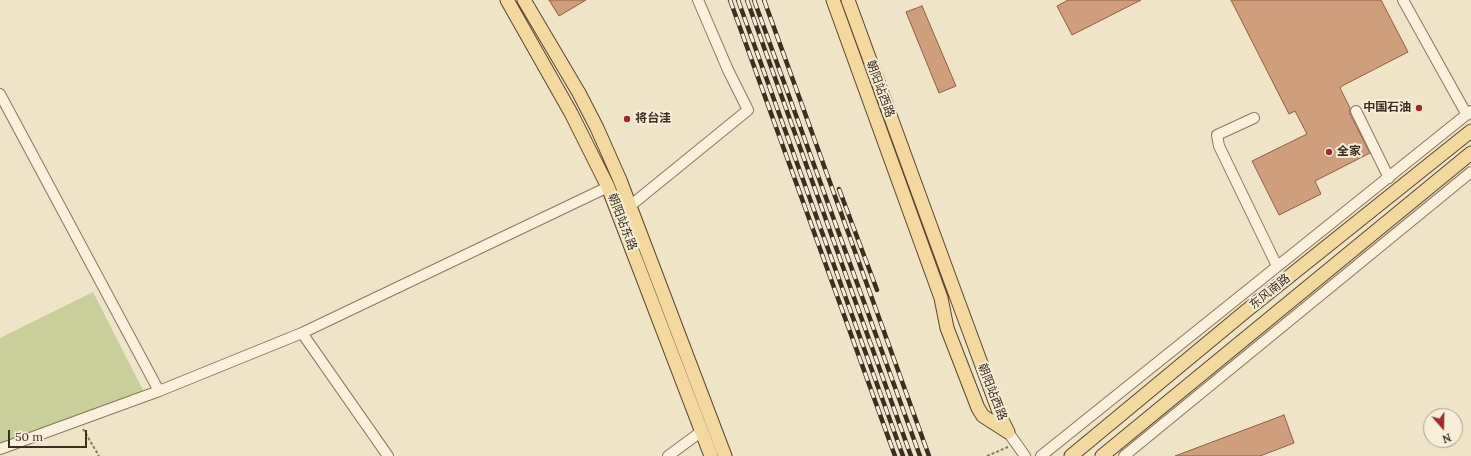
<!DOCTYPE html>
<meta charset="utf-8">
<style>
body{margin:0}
#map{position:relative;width:1471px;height:456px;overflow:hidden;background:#f0e4c8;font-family:Lora,serif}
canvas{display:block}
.north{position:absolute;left:1423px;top:408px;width:40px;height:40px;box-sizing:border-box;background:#f7eed8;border:1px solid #ada18e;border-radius:50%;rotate:160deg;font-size:11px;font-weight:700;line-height:16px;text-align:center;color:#3d2e20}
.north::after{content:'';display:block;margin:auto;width:14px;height:18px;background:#9e2a2b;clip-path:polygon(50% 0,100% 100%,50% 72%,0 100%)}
.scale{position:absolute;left:8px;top:430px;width:79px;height:18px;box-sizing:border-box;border:2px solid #3d2e20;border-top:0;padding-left:5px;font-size:12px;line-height:14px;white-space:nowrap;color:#3d2e20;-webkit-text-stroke:3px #f7eed8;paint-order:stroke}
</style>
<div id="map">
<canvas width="1471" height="456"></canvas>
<div class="north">N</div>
<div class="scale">50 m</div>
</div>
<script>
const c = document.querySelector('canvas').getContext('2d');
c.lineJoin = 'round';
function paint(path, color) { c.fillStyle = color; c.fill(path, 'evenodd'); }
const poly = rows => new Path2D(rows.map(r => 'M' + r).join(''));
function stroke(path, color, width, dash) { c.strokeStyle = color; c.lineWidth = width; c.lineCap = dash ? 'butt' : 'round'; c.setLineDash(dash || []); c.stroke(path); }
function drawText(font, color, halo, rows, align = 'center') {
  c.font = font + ' Lora,"Noto Sans SC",serif'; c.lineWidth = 4; c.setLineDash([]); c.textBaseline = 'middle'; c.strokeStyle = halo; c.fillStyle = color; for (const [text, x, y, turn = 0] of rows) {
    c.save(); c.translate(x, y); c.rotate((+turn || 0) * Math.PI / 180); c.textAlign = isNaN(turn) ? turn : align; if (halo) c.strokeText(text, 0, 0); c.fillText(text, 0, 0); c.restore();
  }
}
const green = poly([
 [93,292,146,396,0,445,0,338]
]);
const building = poly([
 [549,0,586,0,559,16,549,0],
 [1068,0,1141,0,1072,35,1057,6,1068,0],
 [1231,0,1381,0,1408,52,1342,86,1340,88,1350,108,1350,114,1370,153,1315,181,1321,194,1279,215,1252,161,1307,134,1295,111,1289,114,1231,0],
 [922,6,956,86,939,93,906,12,922,6],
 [1284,415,1294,443,1260,456,1175,456,1284,415]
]);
const path = poly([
 [83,429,99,456],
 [987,456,1008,447]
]);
const minor = poly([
 [1403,0,1467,115],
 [0,94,159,391],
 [1356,111,1389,178],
 [1254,118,1217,135,1219,146,1277,266],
 [630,206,748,110,728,70,698,0],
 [302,333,388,456],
 [1008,432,1025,456],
 [0,449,159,391,302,333,608,187],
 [668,456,702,431],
 [1041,456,1471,111],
 [1124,456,1471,172]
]);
const major = poly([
 [507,0,571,113,608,187,711,456],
 [524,0,579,93,597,128,620,180,725,456],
 [833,0,941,298,947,328,978,408,983,416,1008,432],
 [848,0,947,271,1002,420,1008,432],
 [1071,456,1246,311,1471,131],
 [1102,456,1471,153]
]);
const rail = poly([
 [730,0,895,456],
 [738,0,903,456],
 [747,0,911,456],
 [754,0,920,456],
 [764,0,929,456],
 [839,189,877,290]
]);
const markers = [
 [1419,108,4,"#9e2a2b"],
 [627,119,4,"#9e2a2b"],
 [1329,152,4,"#9e2a2b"]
];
const streetNames = [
 ["朝阳站西路",880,89,70],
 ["朝阳站东路",622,222,69],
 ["东风南路",1270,292,-39],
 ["朝阳站西路",992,392,69]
];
const poiNames = [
 ["中国石油",1411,108,"right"],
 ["将台洼",635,119],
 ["全家",1337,152]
];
paint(green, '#c9cf9b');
paint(building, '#cf9f7d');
stroke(building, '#8d5f41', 1);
stroke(minor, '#8d765c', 12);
stroke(major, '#5b4430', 15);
stroke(path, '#8d765c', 2, [3, 2]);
stroke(minor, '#faf1dc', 10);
stroke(major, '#f3d9a0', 13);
stroke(rail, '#3d2e20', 4.5);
stroke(rail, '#f7eed8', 3, [9]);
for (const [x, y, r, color] of markers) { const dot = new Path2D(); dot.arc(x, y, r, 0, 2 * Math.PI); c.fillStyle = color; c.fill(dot); stroke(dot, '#f7eed8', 1.5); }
drawText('12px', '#3d2e20', '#f7eed8', streetNames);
drawText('bold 12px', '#3d2e20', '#f7eed8', poiNames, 'left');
</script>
